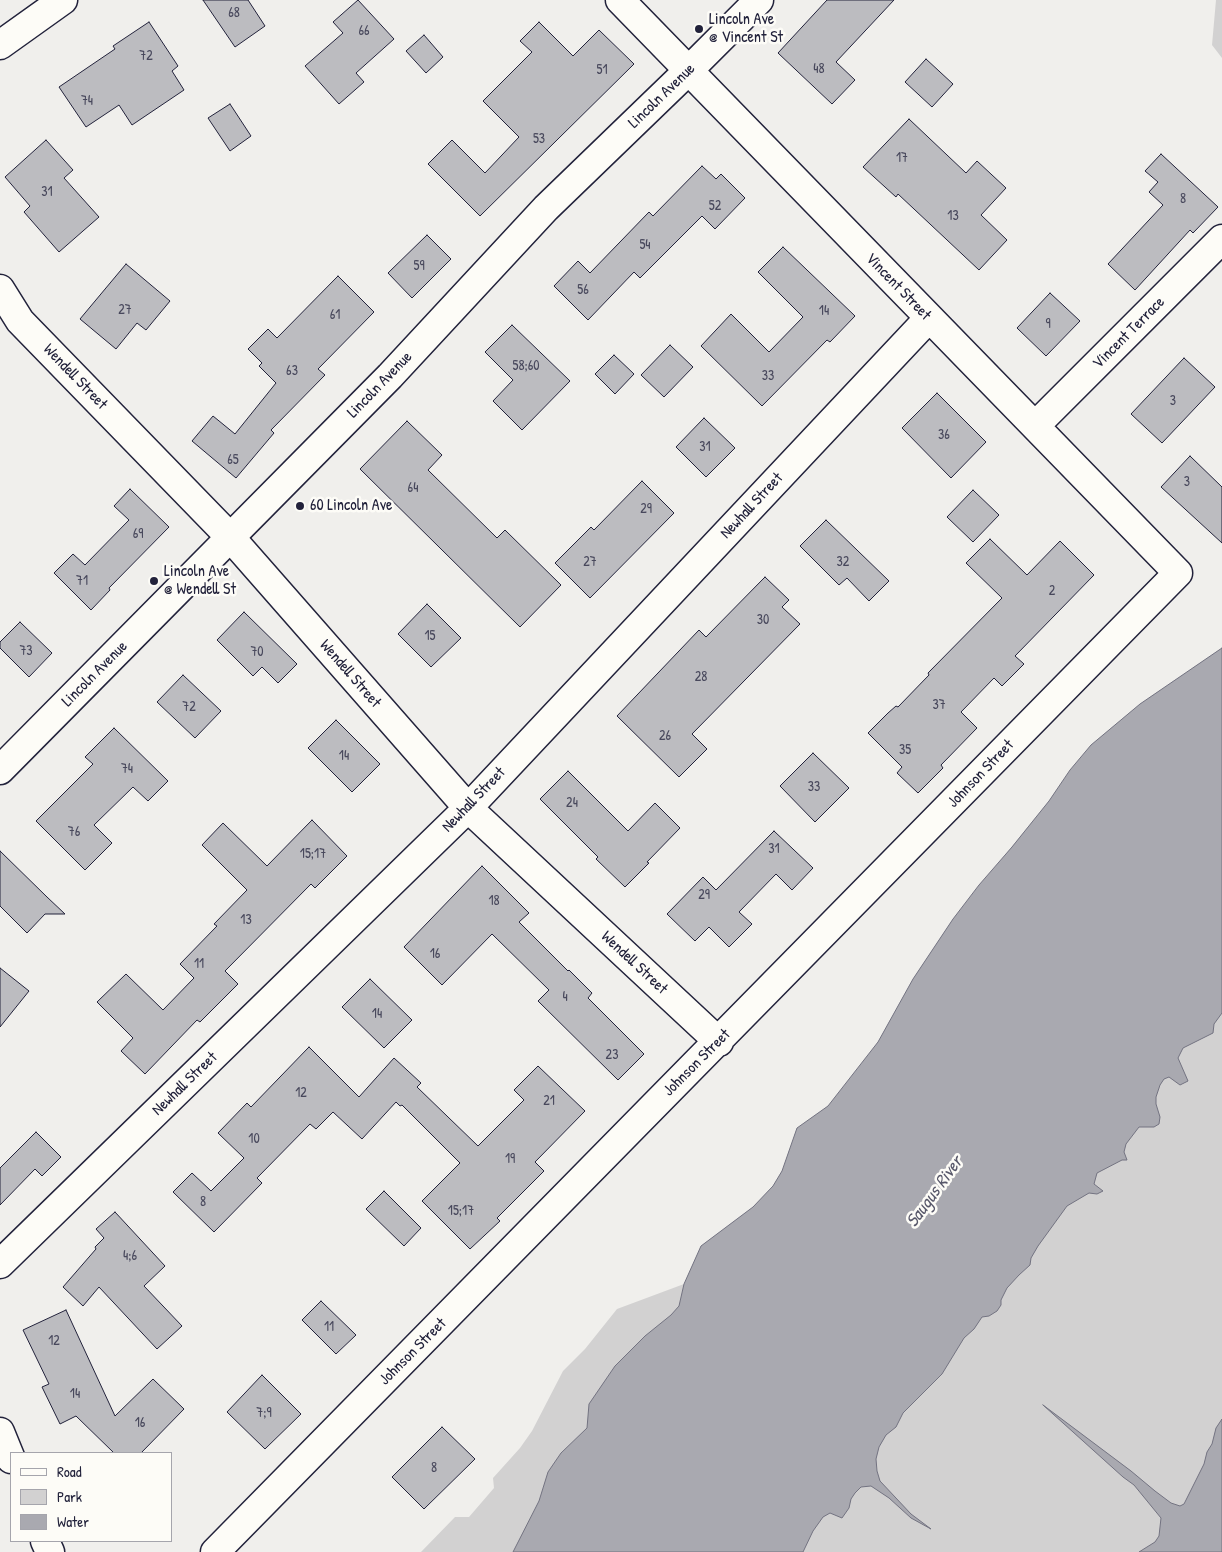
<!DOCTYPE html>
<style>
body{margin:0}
#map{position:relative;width:1222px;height:1552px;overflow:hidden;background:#f0efec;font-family:"Patrick Hand",sans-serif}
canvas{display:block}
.legend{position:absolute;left:10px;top:1452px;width:162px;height:90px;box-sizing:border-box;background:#fdfcf7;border:1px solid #a5a5ac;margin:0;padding:6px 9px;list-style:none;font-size:15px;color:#22223b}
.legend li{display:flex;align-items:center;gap:10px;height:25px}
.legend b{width:25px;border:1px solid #a5a5ac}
</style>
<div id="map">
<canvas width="1222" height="1552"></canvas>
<ul class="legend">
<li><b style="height:6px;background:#fdfcf7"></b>Road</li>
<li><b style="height:14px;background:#d2d1d1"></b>Park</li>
<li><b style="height:14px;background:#a9a9b0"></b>Water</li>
</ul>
</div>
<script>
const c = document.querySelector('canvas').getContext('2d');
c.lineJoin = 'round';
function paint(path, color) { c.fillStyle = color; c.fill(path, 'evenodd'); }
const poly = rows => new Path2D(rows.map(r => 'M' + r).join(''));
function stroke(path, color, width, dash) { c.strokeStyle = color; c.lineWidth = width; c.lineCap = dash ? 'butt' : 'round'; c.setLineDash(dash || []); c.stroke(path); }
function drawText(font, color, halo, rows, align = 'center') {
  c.font = font + ' "Patrick Hand",sans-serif'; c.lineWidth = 5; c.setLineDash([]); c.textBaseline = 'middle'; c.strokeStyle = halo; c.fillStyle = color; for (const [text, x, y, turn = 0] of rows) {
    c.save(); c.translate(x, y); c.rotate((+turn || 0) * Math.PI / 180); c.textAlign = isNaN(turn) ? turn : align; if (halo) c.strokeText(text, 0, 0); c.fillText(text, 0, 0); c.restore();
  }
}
const green = poly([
 [1216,0,1222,0,1222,58,1212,45],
 [1222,648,1222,1552,421,1552,455,1517,469,1517,494,1488,493,1478,520,1448,532,1431,563,1371,585,1349,617,1309,684,1284,701,1246,753,1207,773,1186,782,1171,797,1128,828,1106,854,1074,878,1042,913,979,953,919,1049,801,1070,771,1091,745,1140,704]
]);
const water = poly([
 [1222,648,1222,1013,1214,1024,1213,1033,1183,1048,1178,1058,1188,1081,1180,1085,1169,1077,1164,1079,1160,1085,1156,1097,1156,1104,1160,1117,1159,1124,1154,1127,1139,1127,1126,1144,1124,1152,1127,1160,1122,1160,1097,1173,1094,1184,1103,1191,1097,1194,1089,1193,1067,1206,1038,1246,1031,1258,1030,1265,1019,1275,1007,1288,1001,1300,1001,1305,997,1311,989,1316,982,1317,974,1329,964,1338,942,1374,903,1413,896,1427,886,1435,879,1447,876,1459,877,1471,880,1481,911,1514,931,1529,911,1518,889,1498,871,1486,861,1487,855,1493,851,1499,849,1508,842,1518,830,1513,823,1517,813,1531,803,1552,513,1552,539,1501,548,1472,561,1453,587,1428,589,1404,615,1366,645,1336,671,1315,679,1306,684,1284,701,1246,753,1207,773,1186,782,1171,797,1128,828,1106,878,1042,913,979,953,919,979,885,1012,847,1049,801,1070,770,1091,745,1140,704,1222,648],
 [1043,1405,1131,1471,1155,1491,1171,1503,1180,1506,1184,1504,1204,1464,1207,1452,1212,1444,1216,1428,1222,1419,1222,1552,1139,1552,1155,1542,1159,1536,1161,1518,1134,1485,1123,1477,1043,1405]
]);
const building = poly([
 [203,0,248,0,265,26,235,47,203,0],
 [358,0,394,39,356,73,364,82,339,104,305,66,343,33,333,22,358,0],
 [827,0,894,0,836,62,855,80,832,104,778,53,827,0],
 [149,22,178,66,172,71,184,90,132,125,119,105,86,127,59,87,115,49,113,46,149,22],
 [539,22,573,56,599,30,634,64,480,216,428,164,452,140,485,173,519,137,483,101,532,52,520,41,539,22],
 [424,35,443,57,426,73,406,51,424,35],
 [926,59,953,84,932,107,905,82,926,59],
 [230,104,251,136,230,151,208,118,230,104],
 [909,119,966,173,977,161,1006,188,981,215,1007,240,979,270,898,194,896,197,863,167,909,119],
 [46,140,73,170,64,178,99,217,59,252,24,212,30,206,5,177,46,140],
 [1161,154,1218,207,1193,233,1190,230,1135,290,1108,264,1163,205,1149,192,1158,182,1145,171,1161,154],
 [702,166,716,179,721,174,745,198,715,229,702,216,640,278,634,272,588,320,554,286,578,261,590,273,649,212,653,216,702,166],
 [427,235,451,259,412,298,388,273,427,235],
 [783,247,855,316,830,342,827,340,762,406,701,346,731,314,769,352,803,317,758,272,783,247],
 [126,264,170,301,146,330,137,323,116,349,80,319,126,264],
 [338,276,374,312,318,369,325,375,271,430,274,433,236,478,192,441,213,416,235,434,276,383,259,366,262,363,248,349,268,329,277,338,338,276],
 [1050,293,1080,321,1046,356,1017,328,1050,293],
 [512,325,570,381,522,430,493,401,513,380,485,352,512,325],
 [670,345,693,367,664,397,641,375,670,345],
 [614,355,634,374,615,394,595,374,614,355],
 [1184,358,1215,387,1162,443,1131,414,1184,358],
 [937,393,986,442,951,478,902,428,937,393],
 [704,418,735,448,706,477,676,447,704,418],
 [407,421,442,455,428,470,497,538,505,530,561,585,520,627,360,469,407,421],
 [1190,456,1222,487,1222,543,1161,487,1190,456],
 [642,481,674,513,590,598,555,563,591,527,594,530,642,481],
 [130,489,169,527,109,588,110,590,91,610,54,573,73,554,85,565,129,520,114,506,130,489],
 [973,490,999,515,973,542,947,517,973,490],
 [826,520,889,581,869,601,847,578,839,585,800,546,826,520],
 [990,539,1027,575,1060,541,1094,575,1015,656,1024,664,1002,686,994,678,961,712,977,728,941,765,943,768,918,793,897,773,902,767,868,733,888,713,896,706,898,707,929,675,928,673,1002,598,966,563,990,539],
 [765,577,789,600,782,607,800,624,692,734,707,749,679,777,617,716,699,630,706,637,765,577],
 [427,604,461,638,431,667,398,634,427,604],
 [244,612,297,664,278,683,262,667,253,676,217,640,244,612],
 [20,622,52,653,29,677,0,648,0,642,20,622],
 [183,675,221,711,195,738,157,702,183,675],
 [336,720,380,764,352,792,308,748,336,720],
 [114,728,168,781,148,801,133,787,94,825,112,843,85,870,36,821,93,764,85,757,114,728],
 [813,753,849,788,815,822,780,786,813,753],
 [568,771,628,831,655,803,680,828,647,862,649,863,625,887,596,859,598,857,540,799,568,771],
 [312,820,347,856,315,888,311,884,225,971,238,984,200,1022,197,1020,145,1074,121,1051,133,1038,97,1002,126,974,163,1010,194,978,180,964,217,926,214,924,247,890,202,845,223,823,267,866,312,820],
 [774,831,813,868,792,890,776,874,739,912,752,924,729,947,709,927,695,941,667,914,703,877,716,890,774,831],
 [0,851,47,897,65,914,45,914,27,933,0,906,0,851],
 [482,866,529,913,519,922,568,971,569,970,592,993,588,998,644,1054,618,1080,538,1001,549,990,492,934,442,985,404,947,482,866],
 [0,968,29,991,0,1027,0,968],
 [370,979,412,1020,384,1048,342,1007,370,979],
 [309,1047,359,1097,394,1058,421,1083,417,1087,478,1146,524,1100,514,1090,538,1066,585,1111,535,1162,544,1171,497,1218,500,1221,470,1249,422,1201,460,1163,402,1105,400,1106,396,1102,362,1139,333,1112,316,1129,310,1124,257,1178,262,1183,214,1232,173,1192,192,1173,211,1191,244,1158,218,1133,247,1103,251,1107,309,1047],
 [36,1132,61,1157,42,1176,35,1169,0,1205,0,1168,36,1132],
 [384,1191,421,1228,404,1246,366,1209,384,1191],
 [115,1212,165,1266,144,1286,182,1326,157,1349,99,1287,83,1306,63,1287,96,1249,95,1247,104,1238,96,1229,115,1212],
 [321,1301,356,1335,336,1354,302,1320,321,1301],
 [66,1310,115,1416,153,1379,184,1409,141,1453,114,1453,76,1416,60,1424,42,1387,49,1384,23,1330,66,1310],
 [262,1375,301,1414,265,1449,227,1412,262,1375],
 [442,1427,475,1459,424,1509,392,1477,442,1427]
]);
const minor = poly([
 [0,45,63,0],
 [0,289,20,321,231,538,468,808,719,1042],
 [1035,426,1222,239],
 [0,1264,468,808,929,318],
 [215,1552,1178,573,620,0]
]);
const major = poly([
 [0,770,390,376,546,208,692,67,759,0],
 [0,1432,11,1459],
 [45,1541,50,1552]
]);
const markers = [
 [699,29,5,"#22223b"],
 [300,506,5,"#22223b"],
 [154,581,5,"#22223b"]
];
const numberNames = [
 ["68",234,13],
 ["66",364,31],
 ["72",146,56],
 ["48",819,69],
 ["51",602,70],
 ["74",87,101],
 ["53",539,139],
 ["17",902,158],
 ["31",47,192],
 ["8",1183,199],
 ["52",715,206],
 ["13",953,216],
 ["54",645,245],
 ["59",419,266],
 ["56",583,290],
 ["27",125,310],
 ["14",824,311],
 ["61",335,315],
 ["9",1048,324],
 ["58;60",526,366],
 ["63",292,371],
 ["33",768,376],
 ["3",1173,401],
 ["36",944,435],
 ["31",705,447],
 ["65",233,460],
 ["3",1187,482],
 ["64",413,488],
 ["29",646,509],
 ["69",138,534],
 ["27",590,562],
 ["32",843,562],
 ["71",82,581],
 ["2",1052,591],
 ["30",763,620],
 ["15",430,636],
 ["73",26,651],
 ["70",257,652],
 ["28",701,677],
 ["37",939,705],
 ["72",189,707],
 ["26",665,736],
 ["35",905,750],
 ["14",344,756],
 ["74",127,769],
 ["33",814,787],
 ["24",572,803],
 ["76",74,832],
 ["31",774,849],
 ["15;17",313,854],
 ["29",704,895],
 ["18",494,901],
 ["13",246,920],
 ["16",435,954],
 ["11",199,964],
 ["4",565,997],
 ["14",377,1014],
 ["23",612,1055],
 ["12",301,1093],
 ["21",549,1101],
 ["10",254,1139],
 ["19",510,1159],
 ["8",203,1202],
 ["15;17",461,1211],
 ["4;6",130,1256],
 ["11",329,1327],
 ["12",54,1341],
 ["14",75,1394],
 ["7;9",264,1413],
 ["16",140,1423],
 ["8",434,1468]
];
const poiNames = [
 ["Lincoln Ave",709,20],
 ["@ Vincent St",709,38],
 ["60 Lincoln Ave",310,506],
 ["Lincoln Ave",164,572],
 ["@ Wendell St",164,590]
];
const streetNames = [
 ["Lincoln Avenue",662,96,-44],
 ["Vincent Street",898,287,46],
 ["Vincent Terrace",1129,333,-45],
 ["Wendell Street",75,377,46],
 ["Lincoln Avenue",380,385,-46],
 ["Newhall Street",752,506,-47],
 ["Lincoln Avenue",95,674,-45],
 ["Wendell Street",350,674,49],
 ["Johnson Street",981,774,-46],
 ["Newhall Street",474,800,-46],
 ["Wendell Street",634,963,43],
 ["Johnson Street",697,1063,-45],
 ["Newhall Street",185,1084,-44],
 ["Johnson Street",413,1352,-45]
];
const waterNames = [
 ["Saugus River",935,1192,-54]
];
paint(green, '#d2d1d1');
paint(water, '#a9a9b0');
stroke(water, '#737381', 1);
paint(building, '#bcbcc0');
stroke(building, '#22223b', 1);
stroke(minor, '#22223b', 31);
stroke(major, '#22223b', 31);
stroke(minor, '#fdfcf7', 28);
stroke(major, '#fdfcf7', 28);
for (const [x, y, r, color] of markers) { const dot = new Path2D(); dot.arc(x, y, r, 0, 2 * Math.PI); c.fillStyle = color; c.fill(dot); stroke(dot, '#fdfcf7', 2); }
drawText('14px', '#48485c', null, numberNames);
drawText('16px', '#22223b', '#fdfcf7', poiNames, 'left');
drawText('16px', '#22223b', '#fdfcf7', streetNames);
drawText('italic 18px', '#58586a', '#fdfcf7', waterNames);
</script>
